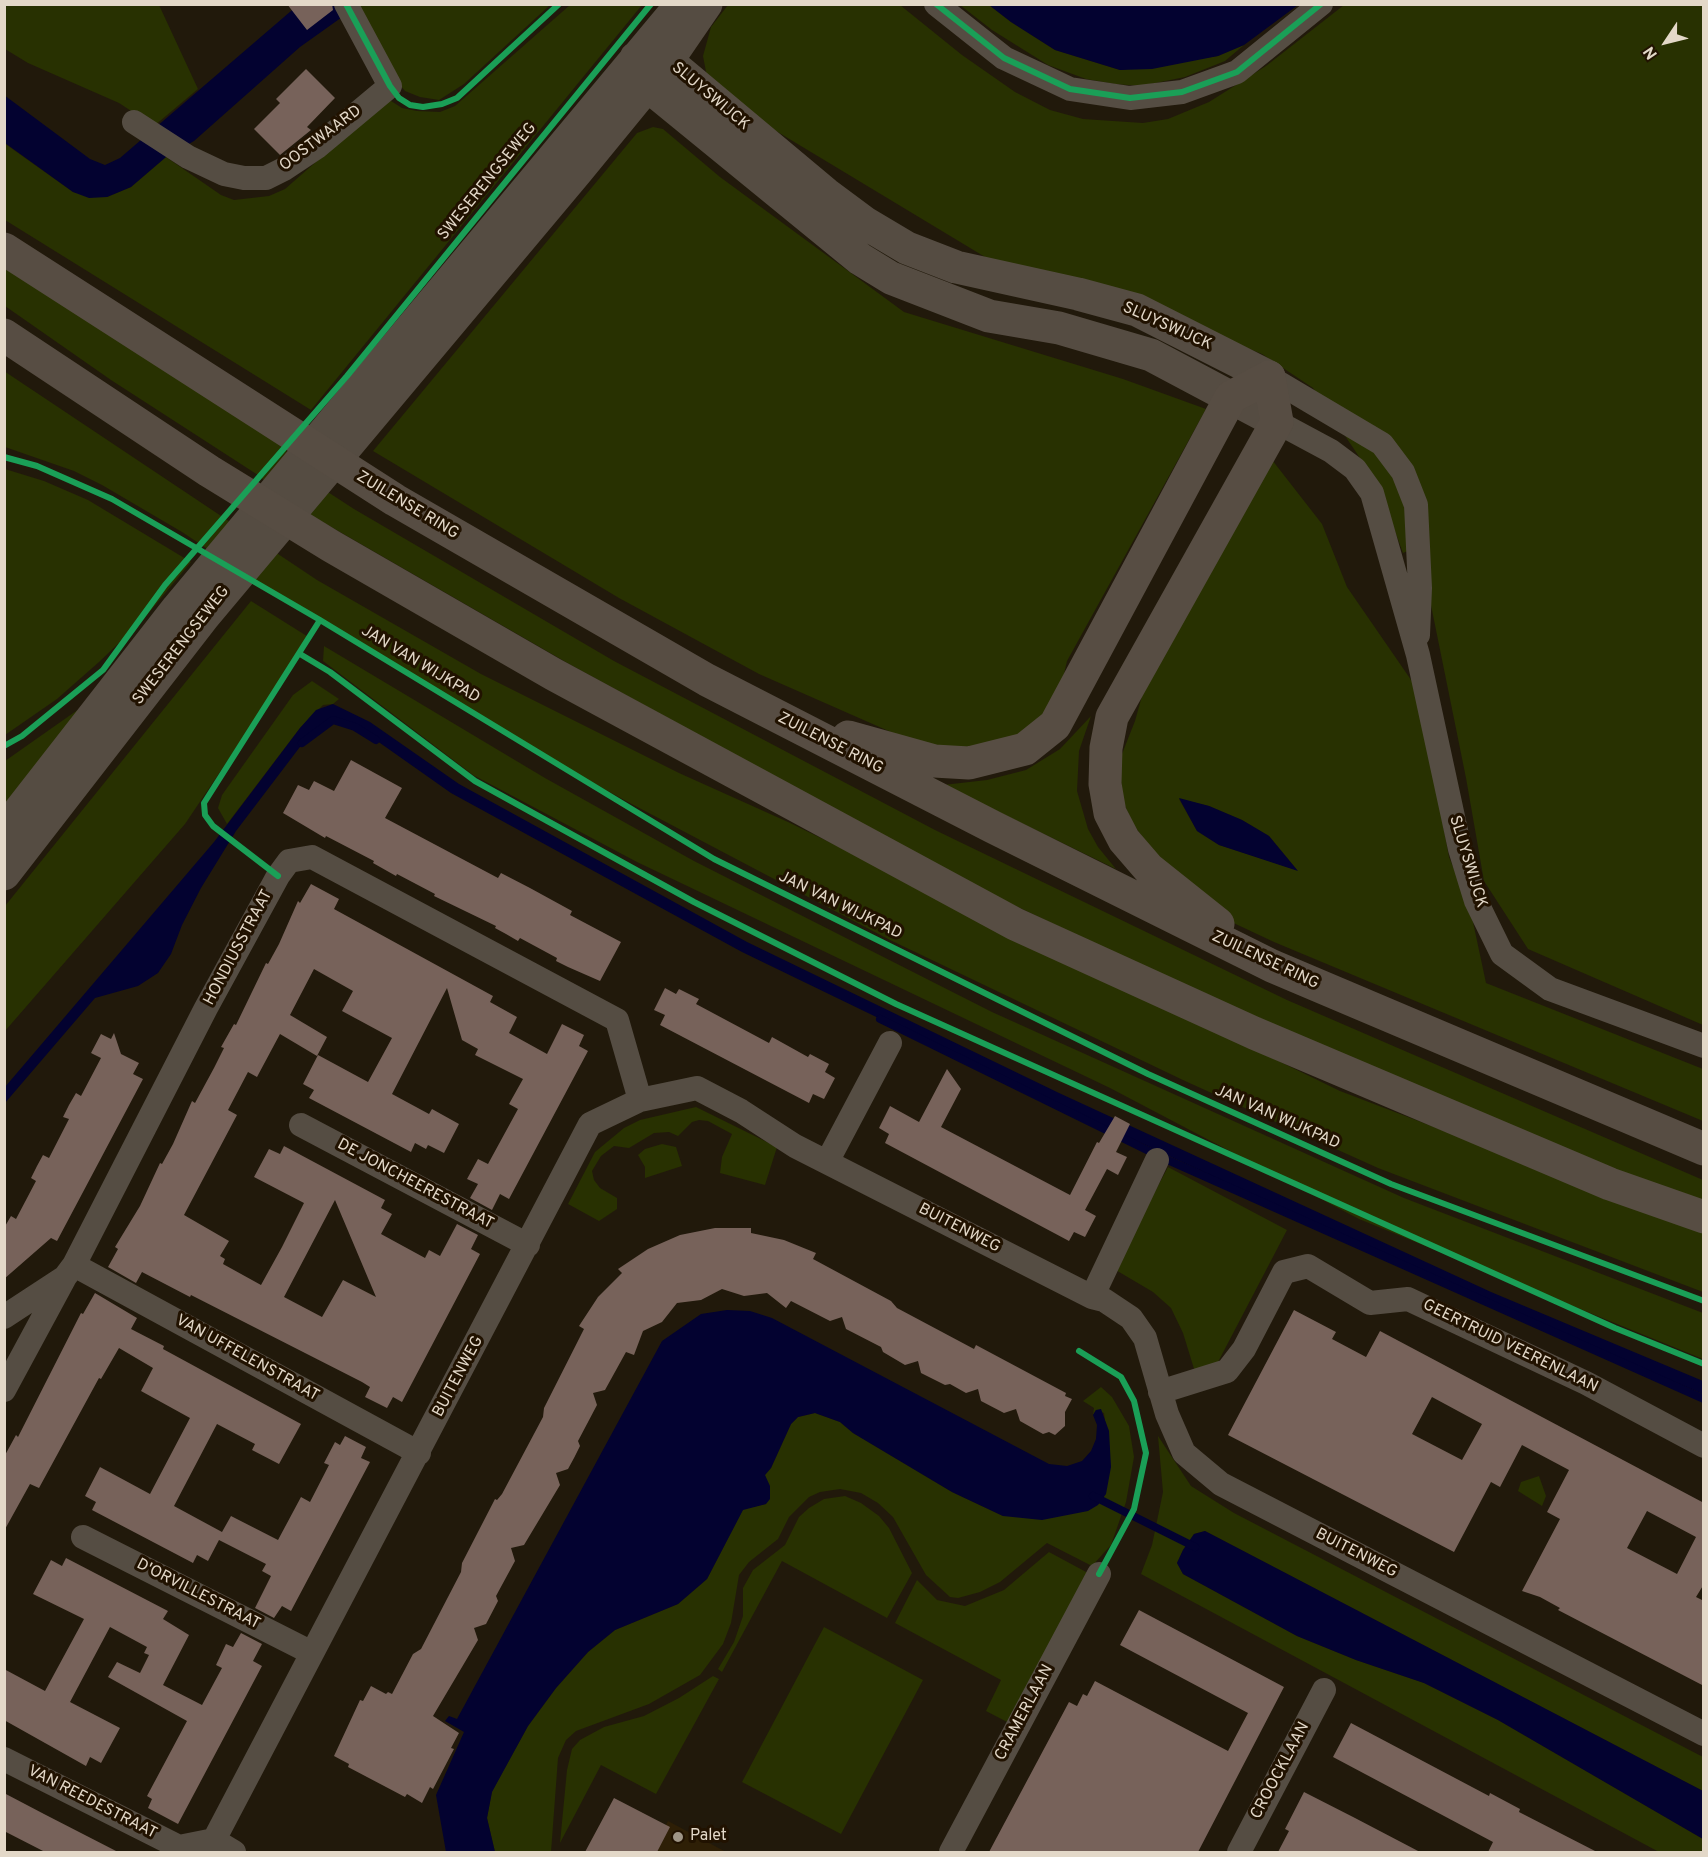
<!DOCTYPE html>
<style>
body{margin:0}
#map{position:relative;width:1708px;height:1857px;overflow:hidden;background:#21190b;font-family:Overpass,sans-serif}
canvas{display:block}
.frame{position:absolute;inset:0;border:6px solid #e3d8c8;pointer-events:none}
.north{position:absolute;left:1636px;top:12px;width:60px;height:60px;-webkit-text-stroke:4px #211200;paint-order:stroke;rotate:235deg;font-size:16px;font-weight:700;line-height:24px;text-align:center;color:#e3d8c8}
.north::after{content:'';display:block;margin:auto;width:21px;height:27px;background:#e3d8c8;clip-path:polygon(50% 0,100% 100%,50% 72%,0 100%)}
</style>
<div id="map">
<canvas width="1708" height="1857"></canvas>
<div class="frame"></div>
<div class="north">N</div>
</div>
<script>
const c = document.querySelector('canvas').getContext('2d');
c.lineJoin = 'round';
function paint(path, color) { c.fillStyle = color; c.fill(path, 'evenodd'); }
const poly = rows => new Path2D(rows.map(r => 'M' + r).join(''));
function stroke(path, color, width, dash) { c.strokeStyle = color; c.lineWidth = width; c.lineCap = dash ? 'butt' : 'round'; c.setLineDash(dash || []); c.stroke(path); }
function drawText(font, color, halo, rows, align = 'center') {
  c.font = font + ' Overpass,sans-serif'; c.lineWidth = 6; c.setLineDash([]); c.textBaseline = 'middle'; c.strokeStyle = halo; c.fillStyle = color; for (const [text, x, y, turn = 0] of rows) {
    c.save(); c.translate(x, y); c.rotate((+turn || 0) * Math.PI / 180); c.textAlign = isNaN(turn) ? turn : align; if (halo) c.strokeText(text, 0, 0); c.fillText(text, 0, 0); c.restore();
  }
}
const built = poly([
 [668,1821,726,1852,651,1852]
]);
const green = poly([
 [4,5,159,5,198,89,154,126,119,103,28,63,5,49],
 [359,5,550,5,464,84,439,100,420,97,405,91,398,83],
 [570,5,642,5,311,410,5,220,4,143,73,192,107,197,131,187,166,157,221,195,234,200,269,196,285,189,388,99,402,108,417,111,440,112,455,106],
 [728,5,900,5,962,55,1015,92,1050,110,1083,119,1143,123,1168,119,1209,102,1266,66,1344,5,1703,5,1703,1025,1528,949,1484,881,1466,778,1419,546,1403,553,1378,485,1313,388,1262,354,1232,342,1000,266,728,102,708,82,703,56,711,27],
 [960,5,989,5,1011,22,1055,50,1120,70,1218,56,1244,45,1225,61,1185,77,1141,86,1115,84,1086,79,1048,65,992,30],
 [653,127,663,129,720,177,904,312,1123,379,1206,409,1067,661,1061,687,1039,725,1000,747,925,747,759,674,619,598,373,451,637,133],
 [4,260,285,447,294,470,354,509,614,661,935,830,1287,1000,1703,1180,1703,1205,1345,1063,976,887,571,665,274,494,261,477,111,380,5,306],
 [4,371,317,580,481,674,679,773,788,822,1340,1091,1703,1230,1703,1292,1378,1168,1185,1081,888,939,626,801,501,732,272,592,182,532,102,485,74,471,5,447],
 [1269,456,1322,524,1347,587,1418,690,1449,857,1470,908,1486,983,1703,1069,1703,1121,1274,942,1191,903,1133,824,1122,799,1120,759,1135,721,1154,653],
 [1179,799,1209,806,1242,820,1269,836,1297,870,1219,845,1197,831],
 [5,469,44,481,88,500,191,562,142,621,99,662,57,699,5,735],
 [251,601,310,638,185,824,5,1031,5,906],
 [324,646,545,778,694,861,992,1012,1404,1198,1703,1313,1703,1359,1359,1219,1110,1088,637,862,473,775,323,661],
 [312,681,339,699,333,704,323,705,300,728,227,824,218,808,222,795,293,695],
 [96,697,5,827,5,761],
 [1091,716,1079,751,1077,791,1088,829,1098,847,1116,869,943,785,987,780,1026,770,1060,749],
 [696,1107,777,1147,765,1185,720,1173,722,1157,732,1134,708,1121,699,1120,692,1122,678,1136,669,1132,654,1133,629,1148,614,1146,601,1156,592,1171,594,1180,600,1188,617,1198,617,1209,599,1221,568,1204,595,1152,624,1128,640,1120],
 [662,1144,676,1147,682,1166,645,1178,645,1167,638,1155,645,1149],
 [1168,1167,1287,1230,1217,1364,1195,1372,1183,1333,1171,1308,1153,1292,1114,1269],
 [1101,1387,1112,1397,1129,1426,1134,1457,1126,1502,1111,1545,1092,1566,1047,1543,1000,1582,980,1592,958,1598,950,1597,926,1575,893,1517,878,1503,861,1493,840,1489,820,1492,809,1497,789,1517,778,1539,749,1562,739,1575,731,1623,723,1644,700,1675,649,1704,576,1731,566,1740,558,1758,551,1852,495,1852,487,1818,492,1791,528,1726,556,1688,588,1652,615,1630,678,1604,707,1579,743,1509,766,1504,765,1475,771,1468,791,1424,798,1417,815,1413,840,1422,853,1433,952,1492,1003,1516,1111,1467,1104,1413,1096,1410,1093,1415,1094,1408,1083,1401],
 [1158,1436,1191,1486,1234,1513,1703,1757,1703,1791,1205,1531,1194,1534,1183,1550,1177,1563,1183,1574,1297,1636,1356,1660,1424,1683,1498,1720,1703,1839,1703,1852,1659,1852,1141,1574,1152,1545,1163,1492],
 [1539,1476,1546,1496,1542,1506,1518,1491,1521,1482],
 [845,1496,861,1503,879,1516,889,1528,912,1573,887,1618,782,1561,722,1672,718,1669,734,1642,743,1616,743,1588,753,1570,785,1545,799,1517,809,1508,824,1499],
 [1049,1552,1088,1573,1009,1723,986,1711,1001,1680,895,1623,917,1580,937,1600,965,1606,1004,1590],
 [824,1627,923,1680,841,1834,742,1782],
 [713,1676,719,1679,656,1794,601,1765,560,1843,567,1770,572,1749,580,1740,604,1727,644,1716,679,1698]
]);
const water = poly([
 [298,5,359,5,300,47,194,141,166,157,131,187,107,197,89,198,73,192,5,143,4,95,90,159,105,165,120,158],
 [989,5,1298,5,1244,45,1218,56,1152,69,1120,70,1055,50,1011,22],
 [333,704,370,722,459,784,747,942,1059,1093,1491,1292,1703,1381,1703,1394,1486,1302,1054,1103,742,952,451,793,363,731,337,720,327,720,309,735,236,831,201,888,182,925,171,954,158,973,138,986,95,998,5,1103,5,1087,214,842,300,728,316,710],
 [1179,798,1209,806,1242,820,1269,836,1298,871,1219,845,1197,831],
 [727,1310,750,1311,772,1318,1049,1464,1067,1466,1082,1461,1091,1451,1096,1439,1097,1425,1093,1415,1096,1410,1101,1409,1109,1431,1111,1467,1106,1494,1098,1505,1088,1511,1042,1520,1003,1516,952,1492,853,1433,840,1422,815,1413,798,1417,791,1424,771,1468,765,1475,770,1486,770,1499,766,1504,743,1510,707,1579,678,1604,615,1630,588,1652,556,1688,528,1726,492,1792,487,1818,495,1852,446,1852,436,1795,464,1732,445,1721,449,1716,457,1719,662,1341,701,1314],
 [1205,1531,1703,1791,1703,1839,1498,1720,1424,1683,1356,1660,1297,1636,1183,1574,1177,1563,1183,1550,1194,1534]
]);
const stream = poly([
 [302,743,333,720,355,727,376,740],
 [880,1019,1161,1157,1704,1399],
 [1093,1496,1195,1547]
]);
const building = poly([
 [287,4,332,4,333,10,307,30],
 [306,69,335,98,307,127,311,130,280,155,254,129,280,103,276,99],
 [351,760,402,788,385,818,498,878,501,873,530,888,572,911,570,915,621,942,600,981,568,967,556,961,557,958,520,938,518,941,506,934,495,928,496,926,434,896,435,894,397,874,396,876,373,863,374,861,326,836,325,838,283,813,298,785,309,790,314,781,334,791],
 [311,884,339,899,334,909,493,996,490,1002,517,1017,509,1033,547,1054,562,1024,584,1035,579,1046,588,1051,509,1199,500,1194,492,1210,470,1198,478,1184,467,1179,478,1159,488,1164,518,1109,509,1104,523,1079,475,1055,478,1049,462,1040,447,988,392,1094,429,1114,432,1109,459,1124,444,1153,428,1145,426,1149,415,1143,411,1152,309,1098,314,1090,303,1084,318,1055,368,1082,392,1038,342,1011,353,991,314,969,290,1015,327,1037,317,1056,280,1034,257,1077,248,1072,228,1110,237,1115,184,1215,229,1241,220,1256,225,1259,223,1264,261,1285,282,1247,304,1203,254,1177,269,1149,280,1154,284,1146,385,1200,381,1208,392,1214,381,1234,425,1258,429,1250,440,1256,457,1224,478,1235,471,1249,480,1254,412,1383,402,1402,393,1397,387,1408,365,1397,370,1387,362,1382,191,1295,190,1297,142,1272,136,1283,108,1267,118,1249,115,1247,140,1206,160,1163,162,1164,173,1144,192,1101,195,1103,214,1068,224,1048,221,1047,234,1024,236,1025,266,963,268,964,279,944,298,901,300,903],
 [335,1200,376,1297,343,1280,322,1317,284,1297],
 [665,988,676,994,679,989,699,999,696,1004,769,1043,772,1037,808,1057,810,1054,829,1064,825,1072,835,1078,824,1099,813,1094,809,1103,660,1025,665,1015,654,1010],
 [114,1033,121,1054,139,1063,133,1074,143,1079,57,1241,51,1238,4,1279,4,1228,11,1216,16,1219,36,1181,31,1178,37,1166,43,1155,49,1158,69,1119,63,1117,69,1105,76,1093,81,1096,101,1058,91,1053,101,1034,111,1039],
 [947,1069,961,1089,941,1127,1070,1195,1097,1142,1099,1143,1115,1116,1130,1124,1116,1152,1127,1157,1118,1175,1107,1169,1085,1210,1096,1216,1085,1237,1074,1232,1069,1241,885,1143,889,1134,879,1128,890,1106,919,1122],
 [715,1228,751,1228,751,1233,784,1240,816,1253,813,1259,891,1301,897,1308,974,1349,976,1345,1066,1393,1065,1396,1072,1399,1065,1412,1065,1426,1055,1435,1049,1432,1043,1434,1020,1421,1016,1409,1004,1413,981,1401,978,1389,966,1393,950,1384,945,1385,921,1373,918,1361,905,1365,883,1352,881,1347,846,1329,842,1317,830,1321,791,1301,786,1308,767,1293,744,1296,722,1289,701,1300,677,1303,662,1322,643,1331,634,1355,626,1352,605,1390,593,1393,597,1405,578,1441,580,1446,574,1458,568,1469,556,1473,560,1485,524,1545,511,1548,515,1561,496,1596,498,1601,486,1624,474,1628,478,1640,433,1716,459,1733,451,1748,454,1749,433,1789,430,1787,422,1803,407,1794,405,1797,348,1767,349,1764,334,1756,360,1700,363,1701,371,1686,386,1694,388,1692,392,1694,413,1654,421,1649,461,1572,462,1563,495,1499,497,1500,502,1494,543,1417,544,1408,584,1329,579,1326,598,1297,622,1273,618,1269,648,1249,680,1235],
 [95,1293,137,1318,131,1329,164,1346,163,1349,301,1424,279,1464,252,1450,255,1444,217,1424,174,1506,222,1532,231,1516,278,1540,301,1497,310,1502,329,1465,324,1463,335,1442,340,1445,345,1436,366,1447,361,1458,370,1462,291,1611,282,1606,274,1618,255,1608,271,1576,262,1571,266,1564,219,1540,208,1561,197,1555,193,1563,92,1510,96,1502,85,1496,100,1467,150,1494,190,1418,141,1391,153,1368,119,1348,101,1379,99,1378,39,1488,30,1484,4,1531,4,1457,16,1435,18,1437,81,1313,83,1314],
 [1294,1310,1336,1332,1332,1339,1366,1357,1380,1331,1704,1503,1704,1584,1696,1597,1704,1601,1704,1686,1558,1610,1560,1608,1540,1597,1522,1591,1560,1519,1547,1512,1569,1470,1522,1445,1500,1487,1491,1482,1454,1552,1228,1435],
 [1432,1397,1482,1424,1462,1460,1412,1434],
 [1647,1511,1696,1537,1677,1574,1627,1548],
 [66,1558,168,1611,163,1619,189,1635,163,1685,202,1705,222,1668,216,1665,226,1644,233,1647,241,1633,262,1644,253,1661,262,1666,178,1824,148,1808,152,1799,147,1796,187,1721,108,1677,117,1662,140,1673,149,1655,144,1653,147,1647,110,1627,70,1702,120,1728,101,1763,90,1757,86,1766,4,1720,4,1669,45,1691,84,1619,33,1594,51,1560,62,1566],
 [1139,1610,1284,1687,1198,1852,989,1852,1069,1702,1077,1706,1083,1694,1087,1696,1095,1681,1228,1751,1248,1713,1120,1645],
 [1351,1723,1489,1796,1490,1793,1520,1809,1519,1812,1597,1852,1488,1852,1493,1842,1333,1757],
 [1304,1792,1355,1818,1420,1852,1278,1852,1289,1831,1285,1829],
 [4,1793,44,1814,118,1852,45,1852,4,1831],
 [614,1798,670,1827,657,1852,585,1852]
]);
const minor = poly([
 [936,4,1004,58,1070,89,1130,98,1182,92,1237,72,1321,4],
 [134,122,188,157,224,174,244,178,266,178,284,169,317,147,390,86,346,4],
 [1269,377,1382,444,1403,472,1416,505,1420,588,1418,635],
 [1277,422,1331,451,1355,469,1372,493,1418,655,1460,849,1476,901,1502,954,1550,989,1704,1046],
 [301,1125,528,1245],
 [827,1162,890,1043],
 [74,1265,419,1453],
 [1092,1297,1157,1160],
 [4,1317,65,1277,74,1265,206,1008,278,876,289,861,312,857,617,1020,640,1100],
 [4,1390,64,1279],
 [1160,1392,1227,1371,1244,1349,1284,1272,1308,1266,1370,1303,1408,1299,1586,1383,1704,1446],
 [83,1537,312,1653],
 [4,1759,179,1847,214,1840],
 [234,1852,214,1840,590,1124,640,1100,697,1088,741,1111,795,1146,1092,1297,1104,1300,1131,1318,1145,1338,1167,1414,1184,1453,1221,1484,1704,1734],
 [951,1852,1099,1574],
 [1239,1852,1324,1690]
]);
const secondary = poly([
 [1269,377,1137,310,1078,294,956,267,907,248,865,223,826,194,667,61,636,58,647,85,860,259,891,278,989,316,1059,328,1151,355,1277,422],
 [4,831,178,608,682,4],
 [4,874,204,616,577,171,667,61,706,4]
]);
const primary = poly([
 [4,249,395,500,707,680,993,827,1272,966,1704,1149],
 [4,335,209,471,331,546,553,674,1015,924,1254,1033,1610,1184,1704,1217],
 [848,737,934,761,969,763,1025,749,1055,725,1231,397,1269,377,1277,422,1112,717,1106,748,1105,784,1110,813,1124,840,1149,869,1218,924]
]);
const cycleway = poly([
 [346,4,390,86,399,98,410,105,423,107,442,104,457,98,559,4],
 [936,4,1004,58,1070,89,1130,98,1182,92,1237,72,1321,4],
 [4,457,37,466,112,499,320,620,714,859,1148,1074,1391,1184,1704,1301],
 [300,654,330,672,475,781,694,902,896,1004,1615,1328,1704,1364],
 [4,746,22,736,103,670,165,585,347,376,651,4],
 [278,876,213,826,205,815,204,803,320,620],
 [1079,1351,1121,1377,1134,1401,1146,1453,1134,1509,1099,1574]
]);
const markers = [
 [678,1837,6,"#9f9586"]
];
const streetNames = [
 ["SLUYSWIJCK",710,97,40],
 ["OOSTWAARD",321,139,-37],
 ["SWESERENGSEWEG",488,182,-51],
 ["SLUYSWIJCK",1167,327,24],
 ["ZUILENSE RING",407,506,31],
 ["SWESERENGSEWEG",182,646,-52],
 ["JAN VAN WIJKPAD",420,665,31],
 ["ZUILENSE RING",830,744,27],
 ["SLUYSWIJCK",1467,862,73],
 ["JAN VAN WIJKPAD",840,906,26],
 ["HONDIUSSTRAAT",239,948,-62],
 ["ZUILENSE RING",1265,961,25],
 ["JAN VAN WIJKPAD",1277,1118,24],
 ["DE JONCHEERESTRAAT",415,1185,28],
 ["BUITENWEG",959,1229,27],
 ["GEERTRUID VEERENLAAN",1510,1347,26],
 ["VAN UFFELENSTRAAT",247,1359,29],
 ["BUITENWEG",459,1377,-62],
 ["BUITENWEG",1356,1554,27],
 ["D'ORVILLESTRAAT",198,1595,27],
 ["CRAMERLAAN",1025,1713,-62],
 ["CROOCKLAAN",1281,1771,-62],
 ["VAN REEDESTRAAT",92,1803,27]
];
const poiNames = [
 ["Palet",690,1837]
];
paint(built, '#2e1f06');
paint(green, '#283101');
paint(water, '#030230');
stroke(stream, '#030230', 8);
paint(building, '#77625a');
stroke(minor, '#554d43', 24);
stroke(secondary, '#554c42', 33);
stroke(primary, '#574d43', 33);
stroke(cycleway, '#1a9f57', 6);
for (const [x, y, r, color] of markers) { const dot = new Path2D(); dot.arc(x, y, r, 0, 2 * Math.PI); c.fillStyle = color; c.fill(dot); stroke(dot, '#211200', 2); }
drawText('16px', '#e3d8c8', '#211200', streetNames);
drawText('16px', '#e3d8c8', '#211200', poiNames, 'left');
</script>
